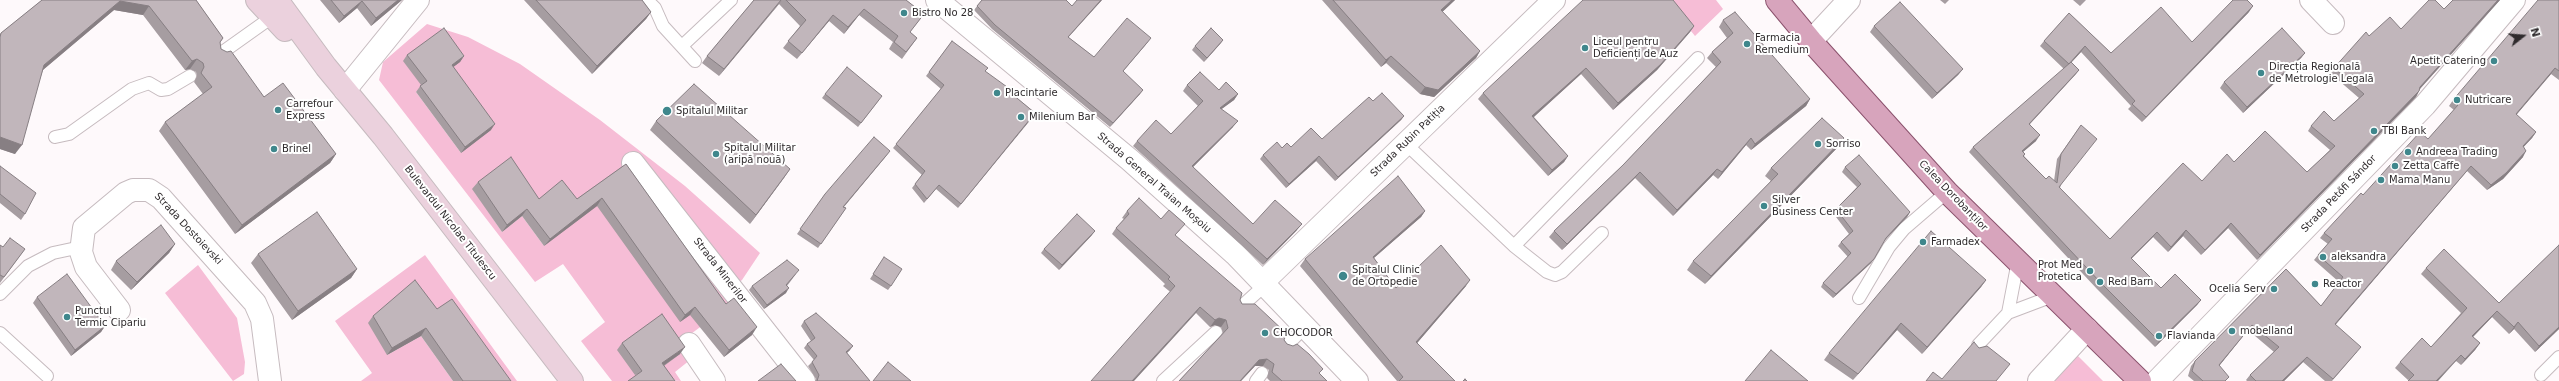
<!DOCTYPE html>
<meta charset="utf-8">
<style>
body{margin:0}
#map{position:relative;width:2559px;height:381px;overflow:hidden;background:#fef9fb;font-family:"DejaVu Sans",sans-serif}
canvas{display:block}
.north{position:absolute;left:2503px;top:16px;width:40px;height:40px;-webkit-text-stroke:3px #fff;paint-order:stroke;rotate:73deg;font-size:11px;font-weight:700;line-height:16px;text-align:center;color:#2f2b2d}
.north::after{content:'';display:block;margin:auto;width:14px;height:18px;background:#2f2b2d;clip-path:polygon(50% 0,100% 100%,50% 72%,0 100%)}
</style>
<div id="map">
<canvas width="2559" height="381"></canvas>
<div class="north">N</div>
</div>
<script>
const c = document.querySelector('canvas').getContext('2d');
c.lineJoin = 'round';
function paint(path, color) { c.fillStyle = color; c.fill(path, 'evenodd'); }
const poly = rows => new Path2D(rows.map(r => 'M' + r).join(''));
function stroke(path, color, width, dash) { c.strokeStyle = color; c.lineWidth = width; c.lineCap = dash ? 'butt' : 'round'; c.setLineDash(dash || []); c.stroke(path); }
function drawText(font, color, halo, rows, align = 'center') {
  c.font = font + ' "DejaVu Sans",sans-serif'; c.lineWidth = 4; c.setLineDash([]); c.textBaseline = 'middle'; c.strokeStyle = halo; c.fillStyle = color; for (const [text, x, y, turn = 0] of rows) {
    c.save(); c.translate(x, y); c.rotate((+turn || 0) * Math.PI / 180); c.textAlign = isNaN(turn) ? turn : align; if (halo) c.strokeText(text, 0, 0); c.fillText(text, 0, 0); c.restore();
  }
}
const green = poly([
 [1666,0,1716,0,1723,9,1695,36],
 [427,24,468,37,520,64,600,120,685,186,760,253,742,280,722,295,730,305,680,342,690,360,675,372,681,381,637,378,632,381,612,381,581,341,605,322,563,264,535,282,379,80,383,62],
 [423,87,461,153,416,92],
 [473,189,534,206,544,246,522,216,502,232],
 [425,255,517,381,501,381,447,306,387,355,421,336,453,381,361,381,372,373,335,321],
 [198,265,237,318,245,362,244,374,233,381,165,293],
 [2076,354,2103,381,2052,381]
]);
const lane = poly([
 [647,0,655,8,663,26,695,61],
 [682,46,731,0],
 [220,54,272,17],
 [55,137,69,134,132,89,149,83,161,90,168,89,190,76],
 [1406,144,1514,246,1547,272,1555,275,1562,272,1602,233],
 [1514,246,1698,58],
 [0,294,28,266,53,253,81,247],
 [1859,298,1889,247,1904,229,1947,192],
 [1243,305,1265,285],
 [2008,313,2018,261],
 [0,333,47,376],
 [1287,345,1305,327],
 [1978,345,2008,313,2053,296],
 [2541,375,2559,357],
 [1163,381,1216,332],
 [1256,381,1262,373]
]);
const street = poly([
 [937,0,1130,160,1235,254,1357,381],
 [2311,0,2333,23],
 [1811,41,1849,0],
 [345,90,418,0],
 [633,163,804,381],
 [1263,282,1554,0],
 [119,310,86,267,81,252,84,228,126,193,133,190,149,190,161,198,255,303,262,319,270,381],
 [689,344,714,381],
 [2039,381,2087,329],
 [2157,381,2425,105,2514,0]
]);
const secondary = poly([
 [257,0,285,30],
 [277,0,326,67,383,136,572,381]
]);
const primary = poly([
 [1777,0,1811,41,1947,192,2140,381]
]);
const wall = poly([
 [42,0,196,0,223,38,220,43,221,49,264,97,336,154,330,163,235,234,159,131,165,122,203,94,194,82,197,76,196,72,190,69,185,70,143,15,114,10,43,70,15,154,0,149,0,34],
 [320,0,402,0,371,26,357,8,339,23],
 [524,0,642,0,651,12,646,19,592,74],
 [754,0,906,0,924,14,910,32,917,38,902,59,889,49,893,42,859,15,844,34,829,21,797,59,783,48,800,26,779,4,719,76,702,63,707,56],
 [982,0,1072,6,1102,0,1068,37,1094,57,1148,42,1123,71,1140,94,1110,127,992,29,974,10],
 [1322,0,1455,0,1442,12,1480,51,1476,58,1434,97,1420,94,1386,63,1381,67],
 [1940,0,1949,0,1945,4],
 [2073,0,2086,0,2080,6],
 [2500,0,2420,89,2416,97,2257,260,2228,228,2201,255,2183,236,2168,252,2153,237,2131,259,2161,288,2201,300,2197,305,2155,347,2097,289,1969,152,1973,147,2064,69,2040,46,2044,41,2069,13,2111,53,2192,42,2249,12,2142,122,2128,109,2131,106,2081,52,2071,63,2079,70,2075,75,2030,124,2036,141,2023,152,2025,154,2024,156,2046,179,2054,181,2057,159,2081,125,2060,188,2110,239,2234,162,2307,172,2330,150,2308,131,2311,126,2334,121,2359,98,2330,73,2334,68,2369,36,2401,29,2444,9],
 [2559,0,2559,80,2551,74,2516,115,2536,132,2532,138,2523,147,2523,157,2503,179,2487,190,2467,171,2335,325,2357,352,2332,381,2325,381,2303,362,2284,381,2247,381,2246,380,2250,375,2274,352,2248,330,2219,366,2226,381,2194,381,2188,376,2191,366,2195,361,2286,269,2321,306,2339,282,2314,260,2318,255,2328,244,2320,238,2324,233,2363,195,2428,139,2454,110,2449,106,2453,100],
 [1723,20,1810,99,1806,106,1751,150,1746,145,1718,179,1713,175,1673,216,1635,178,1562,250,1549,237,1554,231,1623,165,1716,67,1707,58,1712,52,1727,38,1719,27],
 [1694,26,1690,32,1657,70,1613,110,1581,74,1534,117,1568,156,1564,162,1548,176,1478,99,1483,93],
 [1874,26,1963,69,1958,75,1932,99,1870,32],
 [1223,40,1220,44,1204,62,1192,50,1195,46],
 [952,41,985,71,1035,113,958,208,936,189,924,203,912,188,922,175,893,148,941,89,926,76],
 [2305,53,2301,58,2243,113,2220,88,2224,82],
 [407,55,464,56,460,62,453,67,491,130,461,153,416,92,421,85,403,61],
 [1187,85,1219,90,1238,94,1234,100,1221,109,1233,127,1193,167,1253,224,1297,230,1263,265,1133,146,1137,141,1171,134,1198,106,1183,91],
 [825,94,879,100,858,127,822,98],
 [1373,101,1404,116,1401,120,1335,181,1316,161,1286,188,1260,159,1263,155,1282,148,1291,147,1322,139],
 [656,121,790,169,750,224,650,130],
 [1838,147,1705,284,1687,270,1693,261,1771,181,1765,176,1771,168],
 [887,155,844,207,846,208,818,248,797,234,825,194],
 [626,164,726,304,752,335,724,357,690,315,680,322,597,206,544,246,522,216,502,232,472,189,478,182,539,199,577,199],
 [0,166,25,214,21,220,0,203],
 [1845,167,1910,212,1907,217,1884,241,1871,263,1833,298,1821,287,1823,283,1848,257,1838,246,1841,242,1849,234,1833,213,1836,209,1857,187,1842,172],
 [1127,211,1161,219,1180,230,1175,235,1240,300,1242,304,1284,340,1287,344,1320,374,1327,381,1270,381,1267,378,1269,370,1263,366,1255,366,1241,381,1179,381,1223,333,1221,327,1215,325,1210,327,1196,313,1163,286,1165,284,1112,234,1116,228,1124,219,1122,218],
 [1425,211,1421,217,1374,258,1396,288,1466,286,1417,343,1455,381,1397,381,1300,266,1305,259],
 [1092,235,1059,270,1041,253,1044,249],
 [175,244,169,253,131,290,111,270,116,261],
 [0,245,3,247,25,249,0,283],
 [2559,245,2559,329,2535,352,2514,329,2509,334,2492,317,2473,337,2480,343,2475,350,2461,365,2456,361,2408,380,2395,368,2400,362,2431,347,2461,313,2421,274,2426,268,2499,303],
 [258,254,357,269,351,278,292,320,251,263],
 [881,262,891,286,888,290,870,279],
 [796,274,787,286,786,293,764,309,749,290,752,286],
 [1986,280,1981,287,1922,354,1897,330,1853,380,1824,360,1829,353],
 [37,297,105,326,101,332,71,356,33,303],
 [437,309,511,381,453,381,421,336,387,355,368,323,373,316],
 [804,321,850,350,847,353,870,381,815,381,816,379,808,366,814,360,804,348,807,344,811,341,801,326],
 [622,343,680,354,664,366,635,375,617,350]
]);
const shadedWall = poly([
 [398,0,402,0,371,26,376,18],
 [782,0,779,4,719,76,724,69],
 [1101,0,1102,0,1065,41,1068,37],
 [1452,0,1455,0,1436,18,1441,10],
 [2498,0,2500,0,2416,93,2420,87],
 [120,1,149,6,143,15,114,10,38,74,44,65],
 [362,1,357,8,339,23,344,16],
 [2253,6,2249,12,2142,122,2146,117],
 [864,9,859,15,844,34,848,27],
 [651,12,646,19,592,74,597,66],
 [833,15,829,21,797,59,802,53],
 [1694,26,1690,32,1657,70,1613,110,1618,103],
 [1151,38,1148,42,1120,75,1123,71],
 [1223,40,1220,44,1204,62,1207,58],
 [2085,46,2081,52,2065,69,2069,64],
 [1480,51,1476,58,1434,97,1420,94,1425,87],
 [2305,53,2301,58,2243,113,2247,107],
 [464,56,460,62,448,71,452,65],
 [1391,56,1386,63,1381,67,1386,60],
 [197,59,190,69,185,70,192,61],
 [1586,68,1581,74,1528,122,1532,116],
 [2555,68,2551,74,2512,120,2516,114],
 [1963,69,1958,75,1932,99,1937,93],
 [2079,70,2075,75,2025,129,2029,124],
 [1143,90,1140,94,1110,127,1113,123],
 [2419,91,2416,97,2257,260,2260,255],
 [1238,94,1234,100,1215,114,1220,108],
 [1810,99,1806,106,1751,150,1755,144],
 [1035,113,1032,118,958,208,961,204],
 [1404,116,1401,120,1335,181,1338,177],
 [1238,121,1233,127,1188,172,1192,166],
 [495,124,491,130,461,153,465,147],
 [2536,132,2532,138,2519,152,2523,146],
 [2040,135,2036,141,2018,156,2022,151],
 [0,137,22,145,15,154,0,149],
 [1751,138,1746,145,1718,179,1722,172],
 [1844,138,1838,147,1705,284,1711,276],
 [890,151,887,155,840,211,843,207],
 [2526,151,2523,157,2503,179,2487,190,2491,185],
 [336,154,330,163,235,234,242,225],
 [1319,156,1316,161,1286,188,1289,184],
 [1568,156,1564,162,1548,176,1552,170],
 [2471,166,2467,171,2331,330,2335,324],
 [790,169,784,178,750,224,756,215],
 [1717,169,1713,175,1673,216,1677,210],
 [1640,172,1635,178,1562,250,1567,244],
 [602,198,597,206,544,246,550,239],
 [527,209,522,216,502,232,507,225],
 [1425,211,1421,217,1368,263,1373,257],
 [1910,212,1907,217,1883,242,1886,238],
 [2231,223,2228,228,2201,255,2205,250],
 [1302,224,1297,230,1263,265,1267,259],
 [2186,230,2183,236,2168,252,2171,247],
 [1095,231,1092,235,1059,270,1062,265],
 [2157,232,2153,237,2127,263,2131,258],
 [175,244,169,253,131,290,137,282],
 [1874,259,1871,263,1833,298,1836,294],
 [357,269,351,278,292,320,298,311],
 [1470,280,1466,286,1412,349,1416,342],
 [1986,280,1981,287,1922,354,1927,347],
 [789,288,786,293,764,309,767,305],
 [2201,300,2197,305,2155,347,2159,341],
 [695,307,690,315,680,322,685,315],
 [1200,307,1196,313,1134,381,1132,381],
 [2497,311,2492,317,2467,343,2472,336],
 [1219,318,1226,320,1221,327,1215,325,1210,327,1215,320],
 [2518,322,2514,329,2509,334,2514,327],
 [1901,323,1897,330,1853,380,1858,374],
 [2252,325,2248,330,2215,371,2219,365],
 [105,326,101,332,71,356,75,350],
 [757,327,752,335,724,357,729,350],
 [2559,327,2559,329,2535,352,2539,346],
 [426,328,421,336,387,355,392,348],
 [2480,343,2475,350,2461,365,2465,359],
 [853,346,850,350,843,356,846,352],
 [685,347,680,354,657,370,662,363],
 [2461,355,2456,361,2438,381,2436,381],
 [2307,357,2303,362,2284,381,2282,381],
 [1267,359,1263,366,1255,366,1241,381,1240,381,1259,360]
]);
const building = poly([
 [42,0,196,0,223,38,220,42,221,49,227,52,231,51,264,97,283,83,336,154,242,225,165,122,212,87,201,73,204,67,203,63,197,59,192,61,149,6,120,1,44,65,22,145,0,137,0,37,1,33,42,0],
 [331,0,398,0,376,18,362,1,344,16,331,0],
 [536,0,642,0,651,12,597,66,536,0],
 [754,0,781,0,724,69,707,56,754,0],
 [786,0,906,0,924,14,910,32,917,38,906,52,894,42,898,36,864,9,848,27,833,15,802,53,788,41,806,20,786,0],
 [982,0,1066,0,1072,6,1077,0,1101,0,1068,37,1094,57,1127,18,1151,38,1123,71,1143,90,1113,123,995,25,977,6,982,0],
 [1333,0,1452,0,1441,10,1480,51,1438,90,1425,87,1391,56,1386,60,1333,0],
 [1583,0,1673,0,1694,26,1661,64,1618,103,1586,68,1532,116,1568,156,1552,170,1483,93,1583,0],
 [2233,0,2247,0,2253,6,2146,117,2132,104,2135,101,2085,46,2069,64,2044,41,2069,13,2111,53,2161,7,2192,42,2233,0],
 [2429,0,2435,0,2444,9,2453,0,2498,0,2420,87,2419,91,2260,255,2231,223,2205,250,2186,230,2171,247,2157,232,2131,258,2161,288,2175,274,2201,300,2159,341,2101,283,1973,147,2071,62,2079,70,2029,124,2040,135,2022,151,2025,154,2023,156,2046,179,2049,176,2057,183,2061,154,2081,125,2097,139,2059,187,2110,239,2183,163,2202,181,2227,154,2234,162,2265,131,2307,172,2335,146,2311,126,2324,111,2334,121,2364,94,2334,68,2366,32,2369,36,2390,17,2401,29,2429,0],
 [2538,0,2559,0,2559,71,2555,68,2516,114,2536,132,2523,146,2526,151,2506,173,2491,185,2471,166,2335,324,2361,347,2333,379,2307,357,2282,381,2256,381,2250,375,2279,347,2252,325,2219,365,2229,377,2225,381,2203,381,2192,371,2195,361,2286,269,2321,306,2343,277,2318,255,2332,239,2324,233,2361,193,2363,195,2420,132,2428,139,2458,105,2453,100,2538,0],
 [1900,2,1963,69,1937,93,1874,26,1900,2],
 [1735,12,1810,99,1755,144,1751,138,1722,172,1717,169,1677,210,1640,172,1567,244,1554,231,1623,165,1721,62,1712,52,1733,33,1723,20,1735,12],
 [444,28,464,56,452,65,495,124,465,147,420,86,427,81,407,55,444,28],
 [1211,28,1223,40,1207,58,1195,46,1211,28],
 [2282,28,2305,53,2247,107,2224,82,2282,28],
 [952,41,988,68,985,71,1014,92,1012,94,1035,113,961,204,939,185,927,199,915,184,925,171,896,144,944,85,929,72,952,41],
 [847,67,882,96,861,123,825,94,847,67],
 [1200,72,1219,90,1226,82,1238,94,1220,108,1238,121,1192,166,1253,224,1275,200,1302,224,1267,259,1137,141,1156,120,1171,134,1203,101,1187,85,1200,72],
 [694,84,790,169,756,215,656,121,694,84],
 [1382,93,1404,116,1338,177,1319,156,1289,184,1263,155,1277,142,1282,148,1287,143,1291,147,1311,128,1322,139,1369,97,1373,101,1382,93],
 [1822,118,1844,138,1711,276,1693,261,1778,174,1771,168,1822,118],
 [874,137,890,151,843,207,846,208,821,244,800,229,825,194,874,137],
 [1859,155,1910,212,1886,238,1874,259,1836,294,1823,283,1851,253,1841,242,1853,231,1836,209,1861,184,1845,167,1859,155],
 [511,157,539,199,562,180,577,199,626,164,726,304,734,298,757,327,729,350,695,307,685,315,602,198,550,239,527,209,507,225,478,182,511,157],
 [0,166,36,193,25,214,0,194,0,166],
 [1398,176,1425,211,1373,257,1396,288,1441,245,1470,280,1416,342,1455,381,1399,381,1403,377,1305,259,1398,176],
 [1139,198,1161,219,1169,210,1185,224,1175,235,1242,293,1240,300,1242,304,1255,304,1286,333,1284,340,1287,344,1293,346,1297,344,1309,354,1323,369,1319,373,1327,381,1282,381,1272,372,1274,364,1267,359,1259,360,1240,381,1179,381,1228,328,1226,320,1219,318,1215,320,1200,307,1132,381,1091,381,1175,286,1168,279,1170,277,1116,228,1129,214,1127,211,1139,198],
 [317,212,357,269,298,311,258,254,317,212],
 [1077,214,1095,231,1062,265,1044,249,1077,214],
 [161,225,175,244,137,282,116,261,161,225],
 [1931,231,1986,280,1927,347,1901,323,1858,374,1829,353,1931,231],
 [10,238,25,249,4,277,0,275,0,245,3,247,10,238],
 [2559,245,2559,327,2539,346,2518,322,2514,327,2497,311,2472,336,2480,343,2465,359,2461,355,2436,381,2408,381,2414,375,2400,362,2422,338,2431,347,2467,308,2426,268,2444,249,2499,303,2559,245],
 [884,257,902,269,891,286,873,274,884,257],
 [787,260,799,270,786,285,789,288,767,305,752,286,787,260],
 [67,274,105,326,75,350,37,297,67,274],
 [415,280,437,309,452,299,511,381,463,381,426,328,392,348,373,316,415,280],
 [816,313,853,346,846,352,870,381,817,381,819,375,812,362,817,356,807,344,815,338,804,321,816,313],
 [662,314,685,347,662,363,675,381,628,381,642,371,622,343,662,314],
 [1974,342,1979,348,1987,346,2010,364,1996,381,1926,381,1933,372,1942,379,1974,342],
 [1771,350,1808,381,1745,381,1771,350],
 [888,362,911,381,873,381,888,362],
 [781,364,796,381,758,381,781,364],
 [1465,379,1467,381,1463,381,1465,379]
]);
const markers = [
 [904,13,4,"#3f878c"],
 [1747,44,4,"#3f878c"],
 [1585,48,4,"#3f878c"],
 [2494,61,4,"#3f878c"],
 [2261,73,4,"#3f878c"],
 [997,93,4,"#3f878c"],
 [2457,100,4,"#3f878c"],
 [278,110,4,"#3f878c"],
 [667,111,5,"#3f878c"],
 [1021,117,4,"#3f878c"],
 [2374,131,4,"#3f878c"],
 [1818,144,4,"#3f878c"],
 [274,149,4,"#3f878c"],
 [2408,152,4,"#3f878c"],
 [716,154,4,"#3f878c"],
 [2395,166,4,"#3f878c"],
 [2381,180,4,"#3f878c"],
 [1764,206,4,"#3f878c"],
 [1923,242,4,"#3f878c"],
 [2323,257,4,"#3f878c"],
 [2090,271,4,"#3f878c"],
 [1343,276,5,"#3f878c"],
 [2100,282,4,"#3f878c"],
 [2315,284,4,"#3f878c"],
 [2274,289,4,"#3f878c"],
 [67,317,4,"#3f878c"],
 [2232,331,4,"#3f878c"],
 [1265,333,4,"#3f878c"],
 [2159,336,4,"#3f878c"]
];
const poiNames = [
 ["Bistro No 28",912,13],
 ["Farmacia",1755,38],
 ["Remedium",1755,50],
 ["Liceul pentru",1593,42],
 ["Deficienți de Auz",1593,54],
 ["Apetit Catering",2486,61,"right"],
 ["Direcția Regională",2269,67],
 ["de Metrologie Legală",2269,79],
 ["Placintarie",1005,93],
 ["Nutricare",2465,100],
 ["Carrefour",286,104],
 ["Express",286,116],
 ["Spitalul Militar",676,111],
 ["Milenium Bar",1029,117],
 ["TBI Bank",2382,131],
 ["Sorriso",1826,144],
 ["Spitalul Militar",724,148],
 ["(aripă nouă)",724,160],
 ["Brinel",282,149],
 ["Andreea Trading",2416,152],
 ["Zetta Caffe",2403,166],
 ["Mama Manu",2389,180],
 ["Silver",1772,200],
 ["Business Center",1772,212],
 ["Farmadex",1931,242],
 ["aleksandra",2331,257],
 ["Prot Med",2082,265,"right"],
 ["Protetica",2082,277,"right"],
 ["Spitalul Clinic",1352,270],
 ["de Ortopedie",1352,282],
 ["Red Barn",2108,282],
 ["Reactor",2323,284],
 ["Ocelia Serv",2266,289,"right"],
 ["Punctul",75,311],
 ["Termic Cipariu",75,323],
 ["mobelland",2240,331],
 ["CHOCODOR",1273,333],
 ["Flavianda",2167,336]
];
const streetNames = [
 ["Strada Rubin Patiția",1408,141,-44],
 ["Strada General Traian Moșoiu",1154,183,41],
 ["Strada Petőfi Sándor",2339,194,-46],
 ["Calea Dorobanților",1953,196,46],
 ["Bulevardul Nicolae Titulescu",450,223,52],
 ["Strada Dostoievski",188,229,47],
 ["Strada Minerilor",720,271,52]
];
paint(green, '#f6bdd6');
stroke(lane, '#c6bbbf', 14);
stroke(street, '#c6bbbf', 24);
stroke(secondary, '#c6bbbf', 24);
stroke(primary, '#8b526d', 24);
stroke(lane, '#fff', 12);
stroke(street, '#fff', 22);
stroke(secondary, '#ebd1dd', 22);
stroke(primary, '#d7a4bc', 22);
paint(wall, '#a69da1');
paint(shadedWall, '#877f83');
paint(building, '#c1b6bb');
stroke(building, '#877f83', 1);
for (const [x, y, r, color] of markers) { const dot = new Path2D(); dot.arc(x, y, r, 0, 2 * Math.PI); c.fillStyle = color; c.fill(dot); stroke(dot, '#fff', 1.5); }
drawText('10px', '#2f2b2d', '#fff', poiNames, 'left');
drawText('10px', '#2f2b2d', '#fff', streetNames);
</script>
